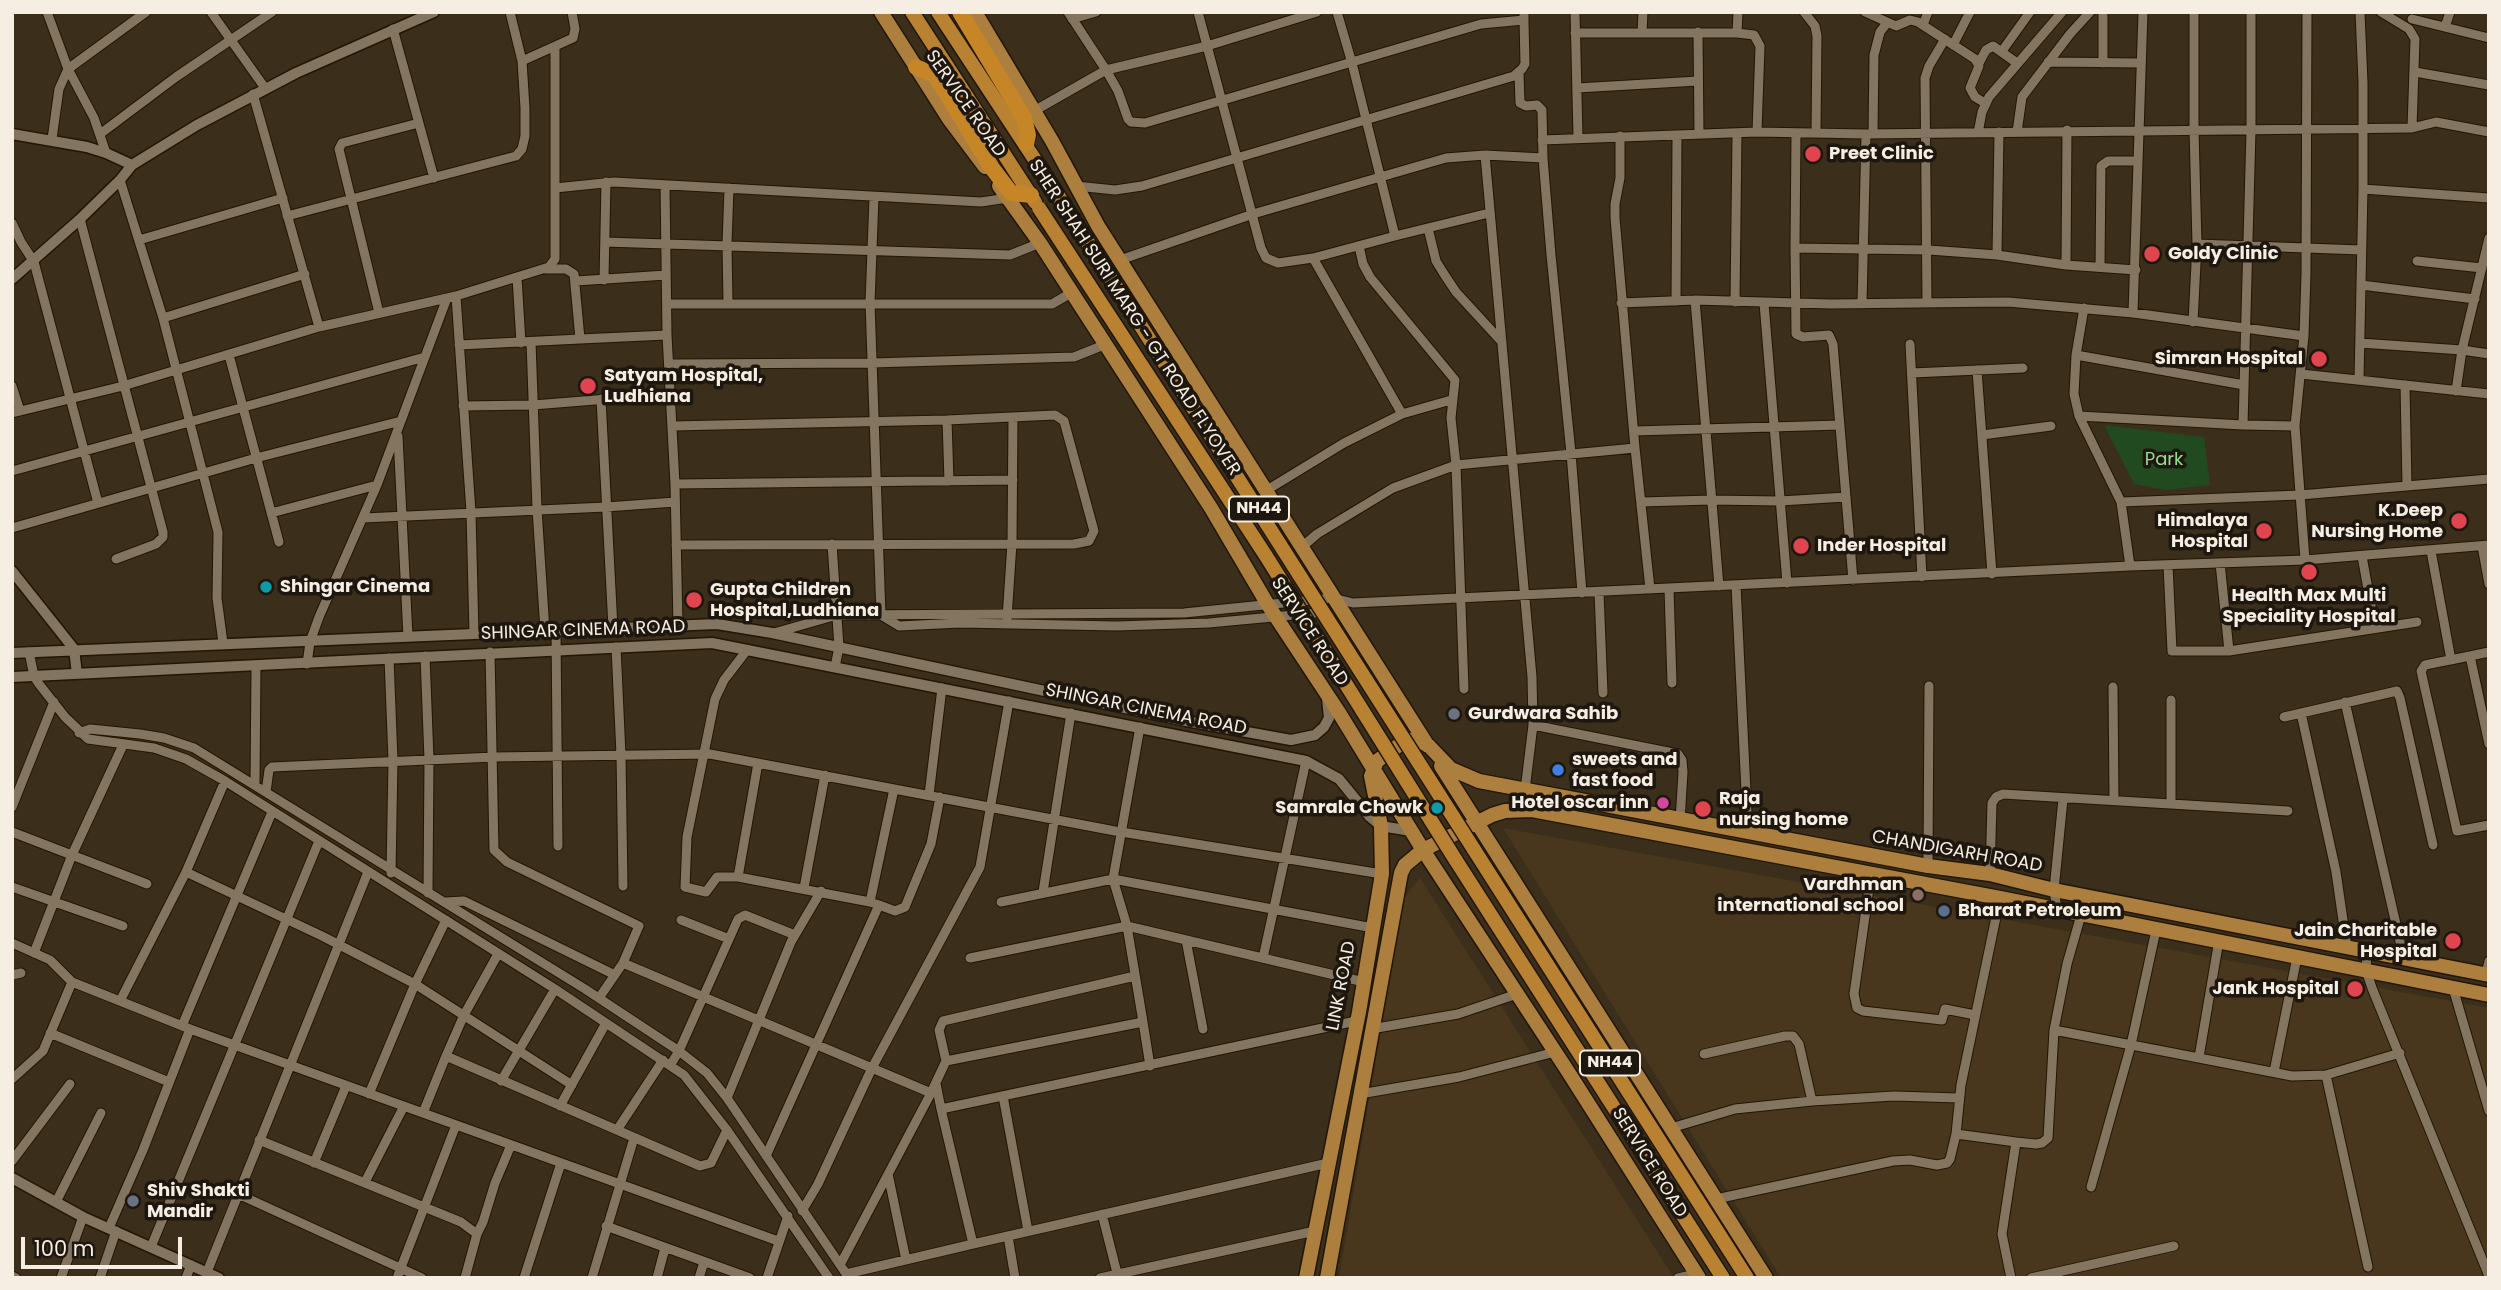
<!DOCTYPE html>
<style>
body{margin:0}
#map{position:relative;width:2501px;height:1290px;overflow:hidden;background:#3b2e1b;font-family:Poppins,sans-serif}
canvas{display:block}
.frame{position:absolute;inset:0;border:14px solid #f6eee2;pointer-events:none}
.scale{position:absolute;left:21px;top:1237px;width:161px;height:32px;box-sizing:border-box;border:4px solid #f6eee2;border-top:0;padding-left:9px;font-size:21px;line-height:24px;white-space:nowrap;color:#f6eee2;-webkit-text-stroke:5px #1d170f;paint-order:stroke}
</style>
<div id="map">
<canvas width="2501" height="1290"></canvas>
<div class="frame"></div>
<div class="scale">100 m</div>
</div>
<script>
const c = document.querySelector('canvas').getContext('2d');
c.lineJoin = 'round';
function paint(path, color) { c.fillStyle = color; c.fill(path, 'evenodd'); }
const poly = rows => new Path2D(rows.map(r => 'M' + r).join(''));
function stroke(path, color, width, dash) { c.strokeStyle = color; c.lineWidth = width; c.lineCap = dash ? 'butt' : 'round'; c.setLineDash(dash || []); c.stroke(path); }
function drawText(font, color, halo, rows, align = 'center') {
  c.font = font + ' Poppins,sans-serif'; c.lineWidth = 7; c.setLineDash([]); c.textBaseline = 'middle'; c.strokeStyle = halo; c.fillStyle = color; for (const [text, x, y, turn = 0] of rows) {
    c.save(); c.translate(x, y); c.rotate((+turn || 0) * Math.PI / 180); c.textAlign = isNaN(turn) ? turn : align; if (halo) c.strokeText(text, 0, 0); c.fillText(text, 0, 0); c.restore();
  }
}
const built = poly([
 [1503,828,2489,1008,2489,1278,1781,1278],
 [1420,878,1674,1278,1339,1278,1403,899]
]);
const green = poly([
 [2104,425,2204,437,2210,485,2167,490,2134,484]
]);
const minor = poly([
 [47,12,68,69,94,118,106,153],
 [211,12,265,88],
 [1068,12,1106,70,1207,46,1317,12],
 [1198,12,1261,248,1266,258,1278,263,1313,258,1395,236,1352,63,1337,12],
 [1575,12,1578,137],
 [1804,12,1815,26,1817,36,1816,133],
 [1865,12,1896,26,1910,20,1918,22,1975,59,1979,66,1970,88,1975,97,1985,103],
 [2103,12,2103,63],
 [2251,12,2251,130,2243,425,2295,426],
 [2360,12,2363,83,2363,189],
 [2381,12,2409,29,2415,39,2412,128],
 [1072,19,1096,12],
 [2412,19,2489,38],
 [1923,25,1928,12],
 [2445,27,2450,12],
 [393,29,434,178],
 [1698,32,1699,134],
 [1575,33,1737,33,1754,35,1760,46,1757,132],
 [1642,33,1643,12],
 [1737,33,1738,12],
 [1953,45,1970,12],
 [2002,51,2030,12],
 [522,61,573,38,575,29,572,12],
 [2048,62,2141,63],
 [1979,63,1986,50,1993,46,2017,63],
 [2415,72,2489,85],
 [1519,73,1520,103,1526,106,1537,105,1542,110,1543,158,1551,255,1571,453,1582,593],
 [1577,88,1698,81],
 [253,94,319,327],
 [1034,111,1106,70,1118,91,1128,119,1131,122,1145,123,1481,24,1524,20,1524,12],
 [2017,132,2022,97,2070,34,2090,12],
 [1796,133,1795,248,1929,250,1997,255,2066,265,2136,270],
 [1978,133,1982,112,1989,97,2062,12],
 [100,134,176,77,272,12],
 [1873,134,1874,55,1880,32,1887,23],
 [52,139,59,89,68,69,146,12],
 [1542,140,1757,132,1866,134,2412,128,2436,122,2489,132],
 [1485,155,1532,677,1533,725,1678,754,1682,760,1683,772,1680,821],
 [120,180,163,318,218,532,217,598,223,643],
 [665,185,667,335,675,484,678,625],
 [1076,186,1115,190,1142,186,1514,76,1522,69,1525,64,1524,20],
 [555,188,614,182,981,202,1008,198],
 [874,197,870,303,881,615,899,626,960,623,1117,626,1209,623,1326,612],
 [287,216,516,156,522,149,525,136,525,108,522,61,510,12],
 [80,219,163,532,163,537,156,544,116,559],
 [12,223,21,242,34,262,98,503],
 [1428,228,1436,261,1444,274,1456,292,1502,342],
 [1395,236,1489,213],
 [2489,238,2462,350,2489,354],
 [139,240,283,198],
 [605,242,1010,255,1040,243],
 [2197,244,2361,250],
 [1359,246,1363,264,1370,277,1455,380,1451,418,1456,465,1464,689],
 [1795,248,1796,334,1803,337,1829,335,1833,344,1853,580],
 [1997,255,1999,132],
 [1313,258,1402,414],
 [1120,260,1253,214,1446,158,1485,155,1543,158],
 [2417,261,2482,268],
 [2066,265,2067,130],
 [2100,267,2101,166,2108,161,2138,161],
 [546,269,566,269,574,274,580,339,667,335],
 [517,277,521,343],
 [604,280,606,182],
 [576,281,666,275],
 [2361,285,2475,299],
 [456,296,471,512,474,634],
 [1695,300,1719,586],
 [1676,301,1677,135],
 [1735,302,1737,134],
 [1621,303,1695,300,1831,304,2008,302,2133,313,2304,336],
 [1764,303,1787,583],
 [1927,303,1925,78,1929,66,1945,39],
 [667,304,1052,304,1071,293],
 [728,304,727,244,729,188],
 [1862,304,1866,134],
 [2084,308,2076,355,2074,394,2079,416,2121,502,2300,495,2489,479],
 [379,313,339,149,342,143,419,123],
 [2133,313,2143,12],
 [163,318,305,274],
 [2193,322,2197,244,2194,130,2194,12],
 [531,342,537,509,545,631],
 [2360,343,2462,350,2456,391],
 [1910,344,1922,577],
 [459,345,580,339],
 [229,355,279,542],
 [2076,355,2244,385],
 [669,364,872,363,1074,357,1104,345],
 [1977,370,1992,574],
 [1912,373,2023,368],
 [2301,374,2489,394],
 [2359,380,2363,189,2489,198],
 [2405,385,2407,486],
 [12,386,20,411],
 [601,399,613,628],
 [463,406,533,405,670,394],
 [12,413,123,386,319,327,456,296,549,267,555,259,555,47],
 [2079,416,2243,425],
 [947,420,949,481],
 [672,426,947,420,1055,415,1064,421,1094,531,1089,541,1074,544,676,545],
 [1634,431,1840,425],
 [1982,435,2051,426],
 [398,436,408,637],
 [1635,448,1650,589],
 [12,471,425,357],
 [675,484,1013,480],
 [1267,490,1344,443,1402,414,1451,400],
 [1641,502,1711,500,1780,501,1846,497],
 [2121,502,2130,566],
 [271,513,377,485],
 [363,518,606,507,675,502],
 [12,528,256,458,401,421],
 [832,544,839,647,835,667],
 [2482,546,2489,584],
 [1302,547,1317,534,1393,488,1456,465,1635,448,1615,218,1615,204,1620,178,1620,136],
 [2431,551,2451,660],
 [2362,556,2375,628],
 [2305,560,2295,426,2304,336,2306,274,2307,12],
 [2220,563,2229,651],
 [2168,565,2172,651,2229,651,2417,622],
 [1736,585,1748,833],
 [1669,589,1672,683],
 [1599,592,1603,693],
 [1007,618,1012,543,1013,417],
 [556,631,558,846],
 [774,633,837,615,1184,613,1333,598,1353,603,2130,566,2305,560,2489,545],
 [616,647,621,755,623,886],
 [747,650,724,680,715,699,687,837,685,887,706,892,717,877,738,877,870,902,894,789],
 [29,652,34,676,39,684,65,717,88,739,154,748,186,759,225,781,555,989,684,1075,727,1130,829,1278],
 [490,652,494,850,507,862,639,926,623,963],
 [2489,652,2470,656,2489,744],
 [425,656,429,759,428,893],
 [2470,656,2425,665,2421,671,2457,831,2489,825],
 [389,658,393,760,391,873],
 [307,664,310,642,319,617,377,485,447,298],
 [2113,687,2114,800],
 [2345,702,2404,959],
 [2301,713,2336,872,2347,948],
 [2284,717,2397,691,2400,698,2433,845],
 [79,733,90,729,140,734,164,738,194,748,585,989,679,1051,707,1073,727,1098,849,1278],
 [255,785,256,666],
 [1525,790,1533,725],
 [266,792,269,770,272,767,494,757,710,754,1115,831,1382,874],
 [929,795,942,688],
 [2171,804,2171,700],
 [12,807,54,702],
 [12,832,147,884],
 [1928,866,1929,686],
 [186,872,322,936,415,984,572,1085],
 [1871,874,1854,994,1857,1008,1863,1011,1942,1020,1945,1009,1975,1015],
 [1990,874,1992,803,1996,797,2003,794,2288,811],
 [738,877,758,763],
 [12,887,123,926],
 [804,888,825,775],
 [1043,892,1071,713],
 [445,902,464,901,615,975],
 [1001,902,1113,879,1140,727],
 [879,905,895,911,905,907,931,844,940,797],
 [2057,909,2054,890,2063,799],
 [681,920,729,939],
 [1186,940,1203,1029],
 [12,943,50,960,72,982,190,1029,143,1150,109,1228],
 [2367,952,2366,970,2372,988,2489,1276],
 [34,953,72,855,123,745],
 [970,958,1127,926,1364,982],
 [1263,958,1306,761],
 [2486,974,2489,961],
 [12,975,21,973],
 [2453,988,2489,1111],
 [599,998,623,963,931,1093,946,1061,1143,1022,1127,926,1113,879,1373,928],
 [120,1001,186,872,225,781],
 [1143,1022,1150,1066],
 [182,1026,272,812],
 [190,1029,778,1241],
 [1371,1029,1458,1014,1517,994],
 [2054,1030,2292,1076,2326,1075,2400,1053],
 [50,1033,169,1082],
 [1704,1054,1785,1036,1793,1036,1799,1044,1812,1101],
 [446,1056,464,1015,498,954],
 [2199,1057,2219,940],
 [946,1061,939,1030,943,1021,1135,976],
 [671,1064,679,1051,738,919,745,915,795,935],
 [2274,1072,2297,957],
 [2326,1075,2368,1267],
 [12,1079,43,1051,72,982],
 [501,1081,555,989],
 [936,1084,941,1109,1356,1021],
 [369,1094,415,984,446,920],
 [1360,1094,1459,1077,1555,1052],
 [1003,1096,1028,1231],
 [727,1098,791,942,821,891],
 [560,1106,606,1023],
 [941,1109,973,1244,1328,1163],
 [423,1113,446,1056,700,1166,711,1163,727,1130],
 [1671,1128,1735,1109,1812,1101,1894,1096,1959,1098],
 [617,1130,663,1060],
 [1956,1134,2016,1142],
 [259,1140,461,1222,477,1234],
 [766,1156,879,905,870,902],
 [12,1161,70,1084],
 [314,1163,346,1086],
 [888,1174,906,1260],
 [365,1182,404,1106],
 [2091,1187,2131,1045,2156,930],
 [238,1194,422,1278],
 [1716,1199,1893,1161,1910,1160,1937,1165,1947,1163,1950,1159,1956,1134,1961,1085,2000,898],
 [56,1202,101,1113],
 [802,1211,818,1184,872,1068,980,867,1009,701],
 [1102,1214,1117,1273],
 [606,1226,750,1278],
 [1008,1236,1015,1278],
 [151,1247,319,841],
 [840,1265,931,1093],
 [207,1272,368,872],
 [846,1274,973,1244],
 [12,1276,16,1278],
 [61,1278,83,1217],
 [100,1278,116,1231],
 [186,1278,191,1265],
 [397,1278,456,1125],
 [465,1278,477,1234,483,1222,495,1183,511,1145],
 [524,1278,561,1163],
 [592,1278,634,1138],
 [657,1278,665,1248],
 [699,1278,704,1262],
 [767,1278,788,1216],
 [1100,1278,1315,1231],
 [1678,1278,1696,1274],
 [2011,1278,2002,1234,2016,1142,2036,1144,2042,1143,2048,1138,2054,1030,2067,964,2081,915],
 [2031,1278,2174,1246]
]);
const tertiary = poly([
 [12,134,87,147,106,153,132,165],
 [12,279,80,219,120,180,132,165,197,125,296,73,434,12],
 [12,571,74,649,77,674],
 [12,653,717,624,772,633,1186,721,1291,740,1315,735,1324,727,1329,718,1327,698],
 [12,677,712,643,1306,761,1339,779,1370,817,1381,826,1411,831],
 [12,1178,83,1217,219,1278]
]);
const primary = poly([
 [881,12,949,119,985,167],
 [975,12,1052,141,1098,226,1428,746],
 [999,186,1040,243,1211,508,1268,605,1338,711,1423,850,1567,1070,1699,1278],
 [1441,766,1766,1278],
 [1306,1278,1359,1012,1382,874,1381,826,1371,776,1377,761,1402,743,1410,740,1418,740,1429,746,1451,769,1479,781,1928,866,1990,874,2054,890,2489,975],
 [1327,1278,1401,873,1405,865,1423,850,1492,815,1505,811,1532,810,2000,898,2489,995]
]);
const trunk = poly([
 [912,12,1035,202],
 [938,12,1043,172],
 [1473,848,1747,1278],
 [1455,859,1723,1278]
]);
const motorway = poly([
 [960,12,1024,118,1028,135,1026,144],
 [916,67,935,75,992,168,1011,193,1031,195]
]);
const trunkBridge = poly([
 [1043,172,1473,848],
 [1039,208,1266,556,1455,859]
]);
const markers = [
 [1813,154,9,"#e0444e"],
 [2152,254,9,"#e0444e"],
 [2319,359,9,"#e0444e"],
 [588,386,9,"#e0444e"],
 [2459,521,9,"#e0444e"],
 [2264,531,9,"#e0444e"],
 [1801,546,9,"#e0444e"],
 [2309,572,9,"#e0444e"],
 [266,587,7,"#0f9aa8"],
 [694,600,9,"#e0444e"],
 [1454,714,7,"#6b7280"],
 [1558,770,7,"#3f7fe0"],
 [1663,803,7,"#d1479c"],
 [1437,808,7,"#0f9aa8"],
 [1703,809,9,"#e0444e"],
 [1918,895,7,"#8d6e63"],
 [1944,911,7,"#5c6f8a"],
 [2453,941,9,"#e0444e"],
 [2355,989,9,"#e0444e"],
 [133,1201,7,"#6b7280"]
];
const shields = [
 [1259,509,60],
 [1610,1063,60]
];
const shieldNames = [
 ["NH44",1259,509],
 ["NH44",1610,1063]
];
const streetNames = [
 ["SERVICE ROAD",965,104,55],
 ["SHER SHAH SURI MARG - GT ROAD FLYOVER",1134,318,57],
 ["SHINGAR CINEMA ROAD",583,631,-2],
 ["SERVICE ROAD",1309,632,57],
 ["SHINGAR CINEMA ROAD",1146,710,11],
 ["CHANDIGARH ROAD",1957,852,10],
 ["LINK ROAD",1342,986,-79],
 ["SERVICE ROAD",1649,1163,58]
];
const poiNames = [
 ["Preet Clinic",1829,154],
 ["Goldy Clinic",2168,254],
 ["Simran Hospital",2303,359,"right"],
 ["Satyam Hospital,",604,376],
 ["Ludhiana",604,397],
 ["K.Deep",2443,511,"right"],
 ["Nursing Home",2443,532,"right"],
 ["Himalaya",2248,521,"right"],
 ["Hospital",2248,542,"right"],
 ["Inder Hospital",1817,546],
 ["Shingar Cinema",280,587],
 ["Gupta Children",710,590],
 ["Hospital,Ludhiana",710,611],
 ["Health Max Multi",2309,596,"center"],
 ["Speciality Hospital",2309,617,"center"],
 ["Gurdwara Sahib",1468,714],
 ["sweets and",1572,760],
 ["fast food",1572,781],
 ["Raja",1719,799],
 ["nursing home",1719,820],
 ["Hotel oscar inn",1649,803,"right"],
 ["Samrala Chowk",1423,808,"right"],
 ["Vardhman",1904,885,"right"],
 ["international school",1904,906,"right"],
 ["Bharat Petroleum",1958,911],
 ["Jain Charitable",2437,931,"right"],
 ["Hospital",2437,952,"right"],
 ["Jank Hospital",2339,989,"right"],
 ["Shiv Shakti",147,1191],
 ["Mandir",147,1212]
];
const parkNames = [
 ["Park",2164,460]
];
paint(built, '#48371d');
paint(green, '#224a20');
stroke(minor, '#221604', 11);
stroke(tertiary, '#221604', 13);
stroke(primary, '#221604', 17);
stroke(trunk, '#221604', 17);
stroke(motorway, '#221604', 18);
stroke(minor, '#847560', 9);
stroke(tertiary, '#847560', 10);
stroke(primary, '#ac7f3e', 14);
stroke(trunk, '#b98233', 14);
stroke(motorway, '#c68628', 16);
stroke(trunkBridge, '#221604', 17, []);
stroke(trunkBridge, '#b98233', 14);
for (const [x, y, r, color] of markers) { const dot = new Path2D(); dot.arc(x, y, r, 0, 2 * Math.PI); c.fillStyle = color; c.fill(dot); stroke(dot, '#1d170f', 2.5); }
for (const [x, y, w] of shields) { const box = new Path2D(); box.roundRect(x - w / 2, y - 12.5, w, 25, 5); c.fillStyle = '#1d170f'; c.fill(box); stroke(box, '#f6eee2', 2); }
drawText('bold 16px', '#f6eee2', null, shieldNames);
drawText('18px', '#f6eee2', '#1d170f', streetNames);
drawText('bold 18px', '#f6eee2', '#1d170f', poiNames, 'left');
drawText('18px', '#95de90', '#1d170f', parkNames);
</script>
